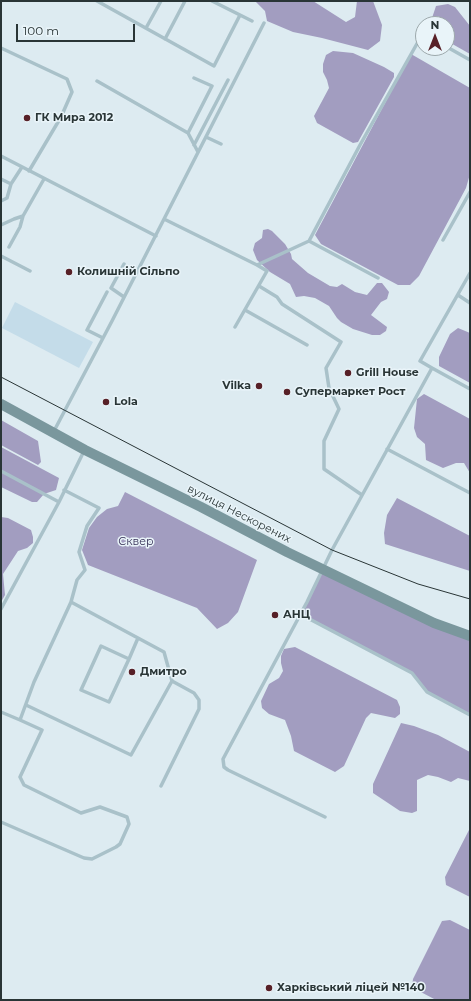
<!DOCTYPE html>
<meta charset="utf-8">
<style>
body{margin:0}
#map{position:relative;width:471px;height:1001px;overflow:hidden;background:#ddebf1;font-family:Montserrat,sans-serif}
canvas{display:block}
.frame{position:absolute;inset:0;border:2px solid #293536;pointer-events:none}
.north{position:absolute;left:415px;top:16px;width:40px;height:40px;box-sizing:border-box;background:#e9f4f9;border:1px solid #9ca8ab;border-radius:50%;rotate:0deg;font-size:11px;font-weight:700;line-height:16px;text-align:center;color:#293536}
.north::after{content:'';display:block;margin:auto;width:14px;height:18px;background:#572027;clip-path:polygon(50% 0,100% 100%,50% 72%,0 100%)}
.scale{position:absolute;left:16px;top:24px;width:119px;height:18px;box-sizing:border-box;border:2px solid #293536;border-top:0;padding-left:5px;font-size:12px;line-height:14px;white-space:nowrap;color:#293536;-webkit-text-stroke:3px #e9f4f9;paint-order:stroke}
</style>
<div id="map">
<canvas width="471" height="1001"></canvas>
<div class="frame"></div>
<div class="north">N</div>
<div class="scale">100 m</div>
</div>
<script>
const c = document.querySelector('canvas').getContext('2d');
c.lineJoin = 'round';
function paint(path, color) { c.fillStyle = color; c.fill(path, 'evenodd'); }
const poly = rows => new Path2D(rows.map(r => 'M' + r).join(''));
function stroke(path, color, width, dash) { c.strokeStyle = color; c.lineWidth = width; c.lineCap = dash ? 'butt' : 'round'; c.setLineDash(dash || []); c.stroke(path); }
function drawText(font, color, halo, rows, align = 'center') {
  c.font = font + ' Montserrat,sans-serif'; c.lineWidth = 3; c.setLineDash([]); c.textBaseline = 'middle'; c.strokeStyle = halo; c.fillStyle = color; for (const [text, x, y, turn = 0] of rows) {
    c.save(); c.translate(x, y); c.rotate((+turn || 0) * Math.PI / 180); c.textAlign = isNaN(turn) ? turn : align; if (halo) c.strokeText(text, 0, 0); c.fillText(text, 0, 0); c.restore();
  }
}
const green = poly([
 [255,1,313,1,346,22,355,17,357,1,373,1,382,25,380,41,368,50,322,38,293,32,267,21,265,11],
 [448,4,455,7,470,26,470,54,447,41,447,24,432,24,431,21,436,6],
 [333,51,353,53,384,67,394,73,394,77,358,142,353,143,317,123,314,116,329,88,327,80,323,72,323,64,326,55],
 [411,54,470,88,470,174,466,188,419,276,410,285,398,285,321,244,315,235],
 [268,229,272,231,285,244,291,254,292,259,308,273,330,286,337,287,342,284,355,292,367,295,377,283,382,283,389,292,387,299,381,302,371,315,387,327,386,331,380,335,372,335,353,329,341,322,337,318,329,306,315,298,304,296,296,297,290,284,270,272,257,260,253,250,255,243,262,238,263,230],
 [458,328,470,333,470,383,439,366,439,357,450,334],
 [424,394,470,419,470,473,464,463,456,463,443,468,426,460,425,444,417,437,414,428,417,399],
 [1,420,38,441,41,462,38,465,1,445],
 [1,447,59,478,56,490,44,494,37,502,32,502,1,487],
 [125,492,257,560,238,612,228,623,217,629,197,608,88,565,82,550,89,528,97,517,107,509,118,506],
 [397,498,470,536,470,571,385,544,384,533,387,515],
 [1,517,8,518,31,530,33,537,33,543,27,548,18,551,3,574,5,595,1,602],
 [323,570,470,636,470,715,427,692,412,673,300,614],
 [295,647,397,700,400,707,400,714,395,718,371,713,366,718,344,766,335,772,294,751,291,736,285,720,269,714,262,708,261,701,269,684,279,678,283,671,281,663,281,656,284,649],
 [401,723,414,726,438,735,470,752,470,781,458,778,451,782,438,777,428,775,417,780,417,811,412,813,400,811,373,793,373,784],
 [470,828,470,897,446,885,445,877],
 [450,920,470,930,470,1000,436,1000,417,990,412,986,413,979,442,921]
]);
const plaza = poly([
 [15,302,93,342,79,368,2,328]
]);
const service = poly([
 [97,1,214,66,240,15],
 [212,1,252,21],
 [146,28,161,1],
 [165,39,185,1],
 [447,47,470,60],
 [1,48,67,79,72,92,61,117,29,171],
 [97,81,188,133,198,152],
 [188,133,212,86,194,78],
 [206,137,221,144],
 [194,145,228,80],
 [1,156,156,236],
 [1,179,11,184],
 [1,201,7,198,11,184,22,167],
 [164,219,257,265,309,241,360,145,423,33],
 [1,225,14,219,23,216,44,179],
 [443,240,470,192],
 [309,241,378,278],
 [9,247,20,227,23,216],
 [1,256,30,271],
 [124,264,111,288,124,297],
 [259,286,277,297,282,304,341,342,326,368,329,388,339,409,324,441,324,469,362,495],
 [458,295,470,303],
 [245,310,307,345],
 [235,327,267,271,257,265],
 [103,338,87,330,107,292],
 [432,368,470,389],
 [54,431,112,321,264,23],
 [387,449,470,493],
 [1,471,59,502],
 [71,602,164,652,172,681,194,693,199,700,199,709,161,786],
 [1,609,59,502,84,451],
 [300,614,412,673,427,692,470,715],
 [129,659,101,646,81,690,109,702,129,659,138,638],
 [26,705,131,755,172,681],
 [1,712,20,720,34,682,71,602,77,580,85,570,79,552,87,526,99,508,64,490],
 [325,817,228,770,224,767,223,759,307,602,332,550,432,368,420,361,470,273],
 [1,822,84,858,92,859,116,847,120,844,129,824,127,817,100,807,81,813,24,785,20,777,42,730,20,720]
]);
const secondary = poly([
 [1,404,85,450,201,507,287,552,434,623,470,636]
]);
const tram = poly([
 [1,377,332,550,418,584,470,599]
]);
const markers = [
 [27,118,4,"#572027"],
 [69,272,4,"#572027"],
 [348,373,4,"#572027"],
 [259,386,4,"#572027"],
 [287,392,4,"#572027"],
 [106,402,4,"#572027"],
 [275,615,4,"#572027"],
 [132,672,4,"#572027"],
 [269,988,4,"#572027"]
];
const poiNames = [
 ["ГК Мира 2012",35,118],
 ["Колишній Сільпо",77,272],
 ["Grill House",356,373],
 ["Vilka",251,386,"right"],
 ["Супермаркет Рост",295,392],
 ["Lola",114,402],
 ["АНЦ",283,615],
 ["Дмитро",140,672],
 ["Харківський ліцей №140",277,988]
];
const streetNames = [
 ["вулиця Нескорених",239,514,27]
];
const parkNames = [
 ["Сквер",136,542]
];
paint(green, '#a29dc0');
paint(plaza, '#c4dce9');
stroke(service, '#a9c1c9', 3.5);
stroke(secondary, '#7a979d', 10);
stroke(tram, '#293536', 1);
for (const [x, y, r, color] of markers) { const dot = new Path2D(); dot.arc(x, y, r, 0, 2 * Math.PI); c.fillStyle = color; c.fill(dot); stroke(dot, '#e9f4f9', 1.5); }
drawText('bold 11px', '#293536', '#e9f4f9', poiNames, 'left');
drawText('11px', '#293536', '#e9f4f9', streetNames);
drawText('11px', '#332d54', '#e9f4f9', parkNames);
</script>
